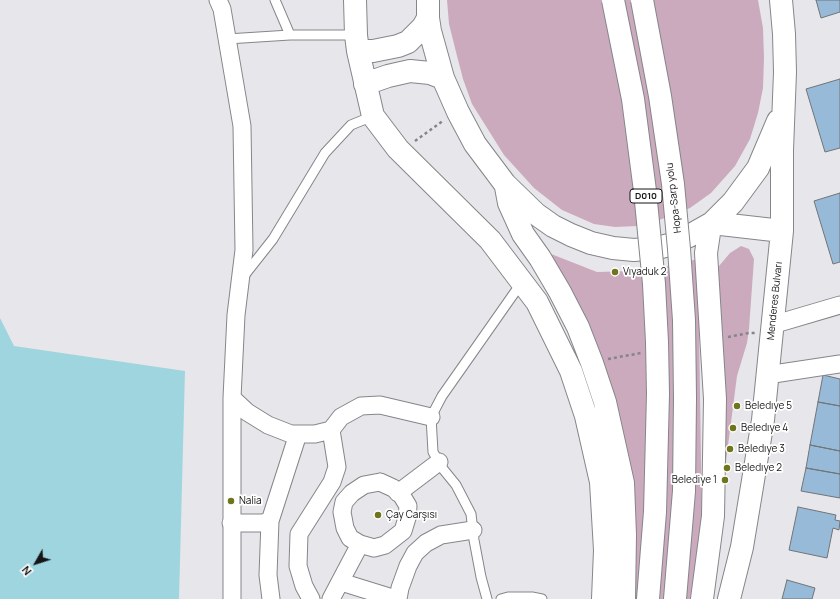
<!DOCTYPE html>
<meta charset="utf-8">
<style>
body{margin:0}
#map{position:relative;width:840px;height:599px;overflow:hidden;background:#e7e7eb;font-family:Manrope,sans-serif}
canvas{display:block}
.north{position:absolute;left:16px;top:543px;width:40px;height:40px;-webkit-text-stroke:3px #fff;paint-order:stroke;rotate:231deg;font-size:11px;font-weight:700;line-height:16px;text-align:center;color:#151517}
.north::after{content:'';display:block;margin:auto;width:14px;height:18px;background:#151517;clip-path:polygon(50% 0,100% 100%,50% 72%,0 100%)}
</style>
<div id="map">
<canvas width="840" height="599"></canvas>
<div class="north">N</div>
</div>
<script>
const c = document.querySelector('canvas').getContext('2d');
c.lineJoin = 'round';
function paint(path, color) { c.fillStyle = color; c.fill(path, 'evenodd'); }
const poly = rows => new Path2D(rows.map(r => 'M' + r).join(''));
function stroke(path, color, width, dash) { c.strokeStyle = color; c.lineWidth = width; c.lineCap = dash ? 'butt' : 'round'; c.setLineDash(dash || []); c.stroke(path); }
function drawText(font, color, halo, rows, align = 'center') {
  c.font = font + ' Manrope,sans-serif'; c.lineWidth = 3.5; c.setLineDash([]); c.textBaseline = 'middle'; c.strokeStyle = halo; c.fillStyle = color; for (const [text, x, y, turn = 0] of rows) {
    c.save(); c.translate(x, y); c.rotate((+turn || 0) * Math.PI / 180); c.textAlign = isNaN(turn) ? turn : align; if (halo) c.strokeText(text, 0, 0); c.fillText(text, 0, 0); c.restore();
  }
}
const green = poly([
 [447,0,758,0,763,28,764,58,763,88,758,113,750,139,735,166,711,193,690,208,662,219,637,226,615,227,594,224,562,210,534,188,504,155,472,104,463,79,456,52,449,24],
 [741,246,749,249,754,259,749,329,747,343,737,376,716,539,719,266,730,253],
 [541,250,597,272,631,271,664,267,698,259,702,526,690,599,628,599,630,481]
]);
const water = poly([
 [0,318,14,346,185,371,179,599,0,599]
]);
const building = poly([
 [816,0,840,0,840,12,821,18,816,0],
 [840,79,840,148,825,152,806,89,840,79],
 [840,193,840,262,833,264,814,201,840,193],
 [823,375,840,379,840,406,818,402,823,375],
 [818,402,840,406,840,451,810,445,818,402],
 [810,445,840,451,840,474,806,468,810,445],
 [806,468,840,474,840,498,801,491,806,468],
 [798,507,836,515,835,520,840,521,839,530,833,528,827,558,789,550,798,507],
 [787,580,815,588,812,599,782,599,787,580]
]);
const path = poly([
 [415,141,444,120],
 [728,337,749,333,755,333],
 [608,359,641,353]
]);
const lane = poly([
 [275,0,290,35],
 [227,39,290,35,356,35],
 [243,277,273,239,325,153,351,125,373,116],
 [487,599,481,577,474,540,471,514,456,485,443,469,433,452,431,417,442,396,522,282],
 [501,599,508,597,532,597,542,599]
]);
const street = poly([
 [218,0,222,9,242,126,244,250,236,315,232,398,232,599],
 [772,325,840,305],
 [767,375,840,364],
 [232,398,247,412,268,425,291,434,315,434,331,430],
 [380,482,393,488,402,496,408,506,407,518,403,531,385,545,374,548,360,544,350,538,345,528,342,512,344,502,352,493,364,485,380,482],
 [398,493,439,462],
 [231,523,263,523,270,521],
 [341,582,396,599],
 [271,599,268,575,270,521,298,434],
 [311,599,304,586,298,566,299,534,332,482,337,467,331,430,341,417,361,406,380,405,431,417],
 [331,599,360,544],
 [398,599,400,588,408,566,415,553,426,543,441,535,473,530]
]);
const secondary = poly([
 [355,0,356,35,358,51,373,116,398,149,490,240,537,302,571,371,586,416,601,482,605,550,603,599],
 [428,0,428,18,430,31,443,78,458,112,475,144,505,184,536,214,553,226,571,235,591,243,613,248,634,250,657,248,669,245,689,236,712,223,733,202,758,168,778,121],
 [358,51,373,51,398,46,408,42,423,27,428,18],
 [365,84,388,76,410,71,430,73,443,78],
 [506,187,509,203,523,234,540,258,560,292,578,327,592,363,605,402,623,483,625,535,624,599],
 [712,223,782,231],
 [702,599,713,516,715,399,706,253,709,233,712,223],
 [729,599,742,547,763,420,782,231,782,150,785,72,784,34,781,0]
]);
const highway = poly([
 [648,599,655,512,658,394],
 [675,599,684,491,685,398]
]);
const highwayBridge = poly([
 [613,0,633,99,645,191,654,284,657,342,658,394],
 [642,0,660,96,673,184,679,249,684,320,685,398]
]);
const markers = [
 [615,272,4,"#6e751d"],
 [737,406,4,"#6e751d"],
 [733,428,4,"#6e751d"],
 [730,449,4,"#6e751d"],
 [727,468,4,"#6e751d"],
 [725,480,4,"#6e751d"],
 [231,501,4,"#6e751d"],
 [378,515,4,"#6e751d"]
];
const shields = [
 [646,196,32]
];
const shieldNames = [
 ["D010",646,196]
];
const streetNames = [
 ["Hopa-Sarp yolu",674,198,-97],
 ["Menderes Bulvarı",775,301,-84]
];
const poiNames = [
 ["Vıyaduk 2",623,272],
 ["Beledıye 5",745,406],
 ["Beledıye 4",741,428],
 ["Beledıye 3",738,449],
 ["Beledıye 2",735,468],
 ["Belediye 1",717,480,"right"],
 ["Nalia",239,501],
 ["Çay Carşısı",386,515]
];
paint(green, '#cbaabe');
paint(water, '#9fd5df');
paint(building, '#97bad8');
stroke(building, '#717476', 1);
stroke(lane, '#858689', 11);
stroke(street, '#858689', 19);
stroke(secondary, '#858689', 24);
stroke(highway, '#858689', 24);
stroke(path, '#858588', 2.5, [3, 3]);
stroke(lane, '#fff', 9);
stroke(street, '#fff', 17);
stroke(secondary, '#fff', 22);
stroke(highway, '#fff', 22);
stroke(highwayBridge, '#858689', 24, []);
stroke(highwayBridge, '#fff', 22);
for (const [x, y, r, color] of markers) { const dot = new Path2D(); dot.arc(x, y, r, 0, 2 * Math.PI); c.fillStyle = color; c.fill(dot); stroke(dot, '#fff', 1.5); }
for (const [x, y, w] of shields) { const box = new Path2D(); box.roundRect(x - w / 2, y - 7, w, 14, 3); c.fillStyle = '#fff'; c.fill(box); stroke(box, '#151517', 1); }
drawText('bold 9px', '#151517', null, shieldNames);
drawText('10px', '#151517', '#fff', streetNames);
drawText('10px', '#151517', '#fff', poiNames, 'left');
</script>
